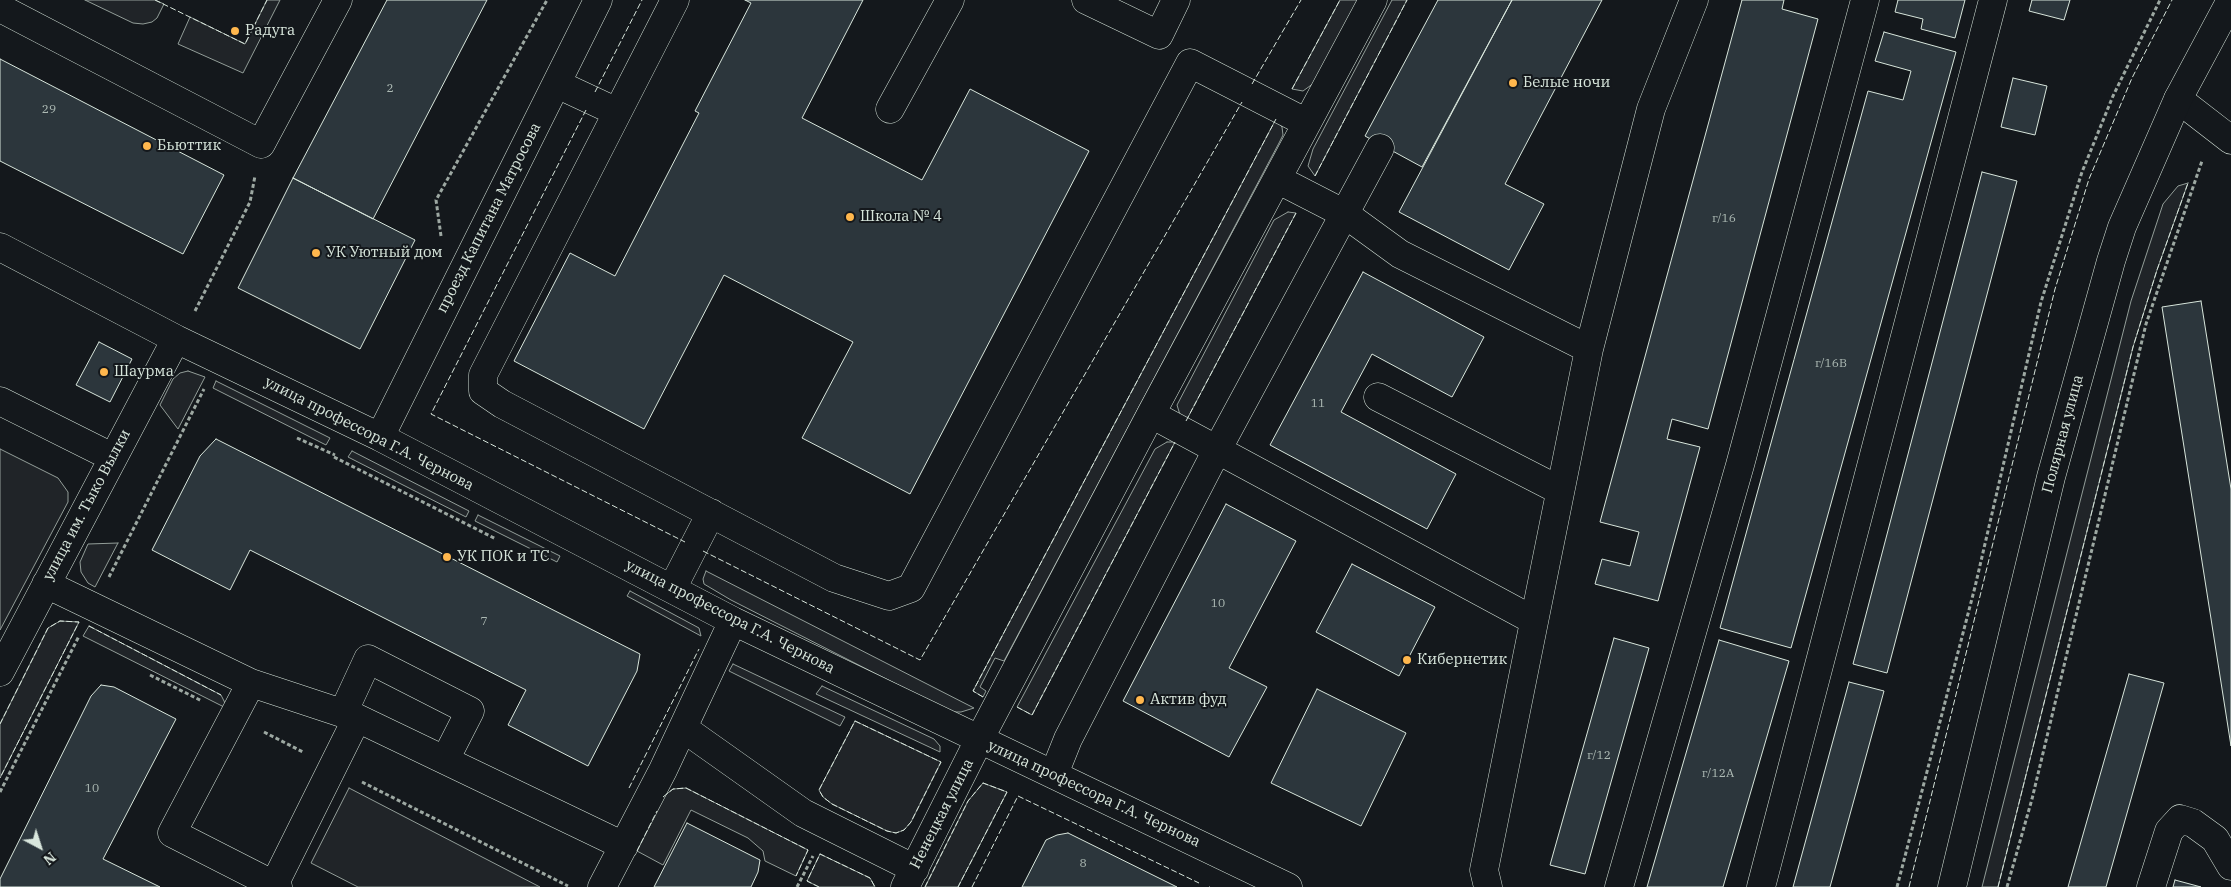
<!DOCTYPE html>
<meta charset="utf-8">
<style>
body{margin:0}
#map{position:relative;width:2231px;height:887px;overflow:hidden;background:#14181c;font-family:"IBM Plex Serif",serif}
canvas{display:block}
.north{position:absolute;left:15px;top:822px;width:50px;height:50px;-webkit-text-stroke:4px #14181c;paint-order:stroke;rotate:140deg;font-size:14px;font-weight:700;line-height:20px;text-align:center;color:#d8e6dc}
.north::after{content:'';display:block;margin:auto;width:18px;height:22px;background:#d8e6dc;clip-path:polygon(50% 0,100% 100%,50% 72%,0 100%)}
</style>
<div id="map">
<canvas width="2231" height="887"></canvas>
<div class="north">N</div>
</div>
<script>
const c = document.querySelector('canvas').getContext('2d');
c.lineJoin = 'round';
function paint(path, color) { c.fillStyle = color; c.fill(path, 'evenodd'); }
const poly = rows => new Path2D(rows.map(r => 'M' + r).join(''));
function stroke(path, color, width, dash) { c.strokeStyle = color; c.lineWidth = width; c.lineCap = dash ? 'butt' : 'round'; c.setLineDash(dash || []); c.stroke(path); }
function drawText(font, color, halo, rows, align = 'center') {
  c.font = font + ' "IBM Plex Serif",serif'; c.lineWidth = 4; c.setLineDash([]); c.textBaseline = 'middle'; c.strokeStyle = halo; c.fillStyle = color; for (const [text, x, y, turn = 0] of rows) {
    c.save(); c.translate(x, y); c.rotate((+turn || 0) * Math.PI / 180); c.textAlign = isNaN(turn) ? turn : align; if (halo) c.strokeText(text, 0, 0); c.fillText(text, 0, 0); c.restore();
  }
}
const green = poly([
 [85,0,155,0,164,4,157,18,152,22,143,24,133,23,85,0],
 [267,0,280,0,243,73,178,44,190,17,245,44,267,0],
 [1340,0,1358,0,1314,83,1303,91,1292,89,1340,0],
 [1392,0,1407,0,1315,176,1308,166,1313,149,1392,0],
 [1276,119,1282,127,1283,135,1279,143,1004,661,995,658,980,687,986,691,983,697,973,691,1276,119],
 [2188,183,2157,270,2133,347,1998,887,1982,887,2131,301,2163,204,2178,186,2188,183],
 [1288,212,1296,213,1186,421,1181,418,1177,405,1274,220,1288,212],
 [188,371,205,377,178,429,160,405,173,379,180,373,188,371],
 [216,381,330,438,326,445,213,388,216,381],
 [1167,442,1175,442,1032,715,1017,707,1155,449,1167,442],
 [0,449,58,478,68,492,68,502,0,630,0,449],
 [352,451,469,511,466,517,348,457,352,451],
 [478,515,560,556,557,562,475,521,478,515],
 [118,543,95,587,88,583,81,572,80,562,88,544,118,543],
 [706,571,974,708,961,712,951,712,731,600,704,584,703,579,706,571],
 [630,591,699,628,701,636,627,596,630,591],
 [60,621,79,622,0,778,0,724,48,628,60,621],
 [89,626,221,695,228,709,83,636,89,626],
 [733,664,845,717,840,726,729,671,733,664],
 [822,686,934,739,940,746,940,752,816,694,822,686],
 [855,721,941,762,911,822,904,830,896,833,887,831,832,804,823,797,819,790,855,721],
 [983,783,1007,792,958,887,925,887,968,801,983,783],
 [349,788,540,887,358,887,311,863,349,788],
 [686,788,808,850,796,876,765,861,763,851,748,838,691,810,663,865,637,851,664,796,673,789,686,788],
 [820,854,870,878,875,887,819,887,807,881,820,854]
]);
const building = poly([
 [387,0,487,0,373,219,293,178,387,0],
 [745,0,863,0,802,118,922,180,970,89,1089,151,910,494,802,438,853,342,724,275,644,429,514,361,570,253,615,276,699,113,695,111,751,3,745,0],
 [1438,0,1512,0,1422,167,1365,136,1438,0],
 [1512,0,1602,0,1505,184,1544,204,1509,270,1399,212,1512,0],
 [1742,0,1784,0,1782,9,1818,19,1708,429,1672,419,1667,439,1700,447,1658,601,1595,584,1602,559,1630,566,1639,532,1600,522,1742,0],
 [1898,0,1965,0,1955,38,1921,29,1923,19,1895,12,1898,0],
 [2032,0,2070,0,2064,20,2029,11,2032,0],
 [1884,32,1956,52,1791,648,1720,628,1868,91,1903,100,1911,71,1875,61,1884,32],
 [0,59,224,175,183,254,0,161,0,59],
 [2013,78,2047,86,2035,135,2001,127,2013,78],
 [1982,172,2017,181,1887,673,1853,664,1982,172],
 [293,178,415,240,360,349,238,288,293,178],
 [1363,272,1484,337,1452,397,1372,354,1341,412,1456,474,1427,529,1270,445,1363,272],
 [2201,301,2231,489,2231,746,2162,307,2201,301],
 [99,342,132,359,110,402,76,385,99,342],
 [216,439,640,654,637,671,588,766,508,725,526,690,250,550,230,590,152,550,200,456,216,439],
 [1226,504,1296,541,1229,668,1267,687,1229,757,1123,701,1226,504],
 [1352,564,1435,607,1399,676,1316,632,1352,564],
 [1614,638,1649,648,1585,874,1550,865,1614,638],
 [1719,640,1789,661,1723,887,1647,887,1719,640],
 [2129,674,2164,683,2106,887,2068,887,2129,674],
 [1849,682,1884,691,1830,887,1793,887,1849,682],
 [101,685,114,687,176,719,103,859,160,887,0,887,0,879,91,696,101,685],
 [1317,689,1406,733,1361,826,1271,783,1317,689],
 [687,823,760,860,758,872,751,887,654,887,687,823],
 [1068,833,1177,887,1022,887,1046,840,1057,835,1068,833],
 [2175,880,2201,887,2173,887,2175,880]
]);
const path = poly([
 [441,236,436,200,547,0],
 [195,311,250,202,255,176],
 [297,438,335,455],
 [334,457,496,539],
 [109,577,204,389],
 [150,675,202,701],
 [264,732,303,752],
 [362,782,568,886],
 [0,792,79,636],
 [797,887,813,856],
 [1897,887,1975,587,2041,302,2082,172,2113,96,2160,0],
 [2007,887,2032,799,2146,324,2202,161]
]);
const minor = poly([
 [675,0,483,375,483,391,502,404,834,578,889,596,911,588,1190,63,1307,123],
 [1086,0,1159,35,1176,0],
 [0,8,261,144,338,0],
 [557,84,617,112],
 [2178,99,2231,140],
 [890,109,950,0],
 [1277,179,1345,214,1400,254,1589,349,1484,870,1488,887],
 [0,247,176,339,380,437,733,621,1288,887],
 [1589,349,1651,109,1694,0],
 [1378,397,1559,490],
 [0,401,112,457],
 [1151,414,1533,620],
 [380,437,598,0],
 [46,584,251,683,357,718,624,846],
 [672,589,711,513],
 [0,672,176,339],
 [251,683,172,833,274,885],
 [343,713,368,659,470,711,445,760],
 [683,728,803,813,915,869],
 [1054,774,1068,739,1217,450,1380,148],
 [278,887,274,885,357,718],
 [602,887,663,770,733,621],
 [905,887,979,740,1151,414,1373,0],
 [1619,887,1740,465,1865,0],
 [1761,887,1993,0],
 [2151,887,2169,831,2180,819,2193,823,2215,839,2231,866]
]);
const major = poly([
 [1952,887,2051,477,2111,261,2122,227,2178,99,2231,0]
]);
const fence = poly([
 [155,0,245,44,267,0],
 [1252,84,1301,0],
 [1292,89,1340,0],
 [595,92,642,0],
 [586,110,431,414,685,542],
 [1315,176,1407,0],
 [1186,421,1296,213],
 [703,551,920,660,1242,102],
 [89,626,221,695],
 [983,697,973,691,1276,119],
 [1017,707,1032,715,1175,442],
 [855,721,941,762,911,822,904,830,896,833,887,831,832,804,823,797,819,790,855,721],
 [0,724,48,628,60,621,79,622,0,778],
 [629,788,699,649],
 [663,797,673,789,686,788,808,850,796,876],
 [637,851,657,811],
 [819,887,807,881,820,854,870,878,875,887],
 [925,887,968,801,983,783,1007,792,958,887],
 [972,887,1018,796,1199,883],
 [1209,887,1210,887],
 [1909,887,2055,289,2089,179,2132,78,2172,0],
 [1998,887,2133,347,2157,270,2188,183]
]);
const markers = [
 [235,31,5,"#ffb74d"],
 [1513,83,5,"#ffb74d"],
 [147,146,5,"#ffb74d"],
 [850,217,5,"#ffb74d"],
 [316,253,5,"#ffb74d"],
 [104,372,5,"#ffb74d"],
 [447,557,5,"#ffb74d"],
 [1407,660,5,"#ffb74d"],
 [1140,700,5,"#ffb74d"]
];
const numberNames = [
 ["2",390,89],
 ["29",49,110],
 ["г/16",1724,219],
 ["г/16В",1831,364],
 ["11",1318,404],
 ["10",1218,604],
 ["7",484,622],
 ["г/12",1599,756],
 ["г/12А",1718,774],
 ["10",92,789],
 ["8",1083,864]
];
const poiNames = [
 ["Радуга",245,31],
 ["Белые ночи",1523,83],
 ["Бьюттик",157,146],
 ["Школа № 4",860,217],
 ["УК Уютный дом",326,253],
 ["Шаурма",114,372],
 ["УК ПОК и ТС",457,557],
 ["Кибернетик",1417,660],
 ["Актив фуд",1150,700]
];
const streetNames = [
 ["проезд Капитана Матросова",489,218,-63],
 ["улица профессора Г.А. Чернова",369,434,27],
 ["Полярная улица",2063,434,-75],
 ["улица им. Тыко Вылки",87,505,-62],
 ["улица профессора Г.А. Чернова",730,617,27],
 ["улица профессора Г.А. Чернова",1094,794,25],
 ["Ненецкая улица",942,814,-63]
];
paint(green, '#202428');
stroke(green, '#939e99', 1);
paint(building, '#2c363c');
stroke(building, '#d8e6dc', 1);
stroke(minor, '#d8e6dc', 29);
stroke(major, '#d8e6dc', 29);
stroke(path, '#9da8a2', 3, [4, 2.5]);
stroke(minor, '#14181c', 28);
stroke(major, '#14181c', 28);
stroke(fence, '#d8e6dc', 1, [6, 2.5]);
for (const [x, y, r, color] of markers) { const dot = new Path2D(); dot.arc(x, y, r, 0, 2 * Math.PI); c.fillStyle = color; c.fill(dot); stroke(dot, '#14181c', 2); }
drawText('12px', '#adbab4', null, numberNames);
drawText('15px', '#d8e6dc', '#14181c', poiNames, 'left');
drawText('15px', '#d8e6dc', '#14181c', streetNames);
</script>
